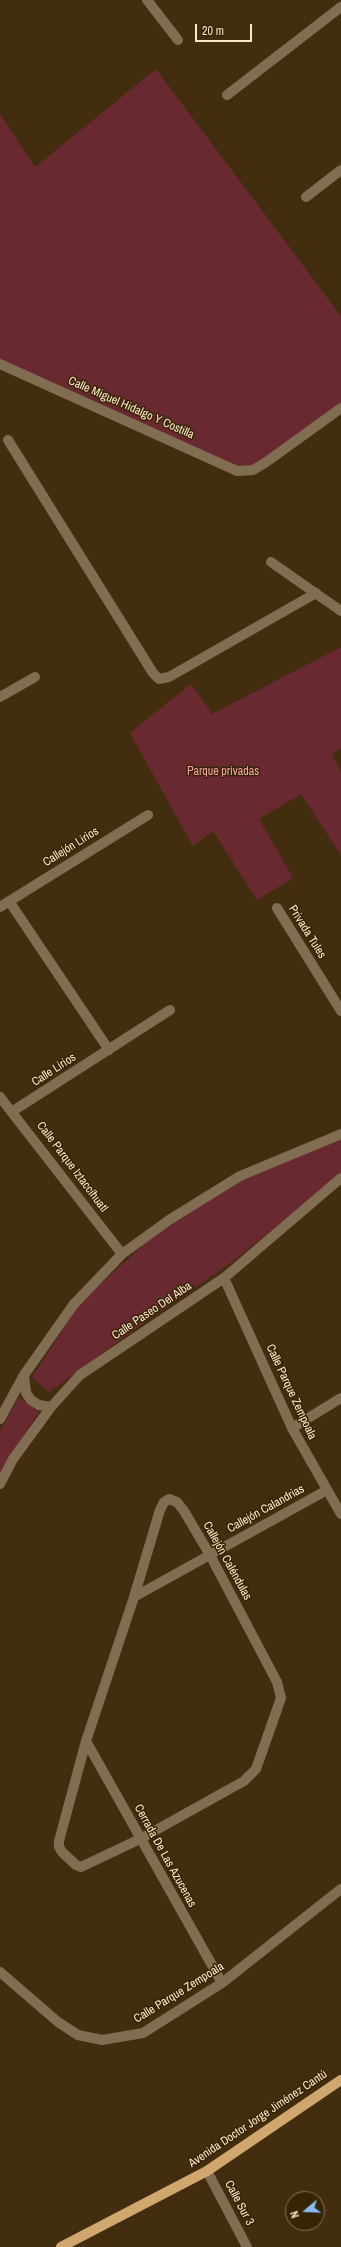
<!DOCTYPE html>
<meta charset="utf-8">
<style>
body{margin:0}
#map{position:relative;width:341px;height:2247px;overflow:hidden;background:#422e0f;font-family:"Archivo Narrow",sans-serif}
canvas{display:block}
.north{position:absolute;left:285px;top:2191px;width:40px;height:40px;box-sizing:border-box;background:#372404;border:1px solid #867253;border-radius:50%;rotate:251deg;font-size:11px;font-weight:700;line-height:16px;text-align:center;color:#fce6c9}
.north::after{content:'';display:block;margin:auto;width:14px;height:18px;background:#87bbfb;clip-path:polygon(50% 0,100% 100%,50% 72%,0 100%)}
.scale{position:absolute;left:195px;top:24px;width:57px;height:18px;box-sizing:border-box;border:2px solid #fce6c9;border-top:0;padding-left:5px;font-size:12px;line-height:14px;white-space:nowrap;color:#fce6c9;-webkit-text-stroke:3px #372404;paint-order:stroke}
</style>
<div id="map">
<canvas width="341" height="2247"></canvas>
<div class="north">N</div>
<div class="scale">20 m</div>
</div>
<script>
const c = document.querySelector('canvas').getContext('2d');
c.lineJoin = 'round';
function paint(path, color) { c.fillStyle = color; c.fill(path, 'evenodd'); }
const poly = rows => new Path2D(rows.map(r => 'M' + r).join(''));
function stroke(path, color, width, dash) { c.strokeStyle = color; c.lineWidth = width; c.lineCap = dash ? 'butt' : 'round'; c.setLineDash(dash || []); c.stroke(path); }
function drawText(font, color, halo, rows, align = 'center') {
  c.font = font + ' "Archivo Narrow",sans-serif'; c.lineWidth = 3; c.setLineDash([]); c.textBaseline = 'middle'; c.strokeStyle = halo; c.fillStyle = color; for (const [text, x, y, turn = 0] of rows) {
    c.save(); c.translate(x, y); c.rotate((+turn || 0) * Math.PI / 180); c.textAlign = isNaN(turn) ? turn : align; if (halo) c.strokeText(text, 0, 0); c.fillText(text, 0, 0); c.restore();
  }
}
const green = poly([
 [156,69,341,316,341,408,265,463,237,471,0,364,0,114,35,167],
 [341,647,341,748,332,754,341,772,341,855,301,794,259,819,293,878,257,900,213,831,193,846,130,733,191,684,212,714],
 [341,1138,341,1175,232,1262,156,1314,49,1392,32,1377,81,1302,164,1226,241,1178],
 [19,1397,39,1412,0,1473,0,1431]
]);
const minor = poly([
 [147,0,178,40],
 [227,95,341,7],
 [306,197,341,170],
 [0,364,237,471,253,470,265,463,341,408],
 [8,440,153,673,159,679,169,677,316,593],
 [271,562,341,611],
 [0,697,35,677],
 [9,901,109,1050],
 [0,907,148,815],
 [277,908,341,1011],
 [0,1097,122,1254],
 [13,1111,170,1010],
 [224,1278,292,1428,341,1514],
 [24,1375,26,1393,31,1400,39,1405,51,1407],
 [0,1419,24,1375,74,1304,122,1254,169,1220,240,1176,341,1134],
 [292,1428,341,1398],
 [0,1484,13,1459,51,1407,80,1375,224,1278,341,1178],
 [169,1499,177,1502,184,1511,210,1555,277,1682,281,1698,256,1769,244,1781,140,1839,81,1867,76,1865,62,1852,59,1847,59,1841,86,1741,134,1597,160,1510,164,1502,169,1499],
 [134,1597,327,1490],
 [86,1741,222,1983],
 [0,1972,58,2022,78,2035,102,2040,143,2033,222,1983,341,1889],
 [207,2171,247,2247]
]);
const major = poly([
 [61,2247,207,2171,341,2080]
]);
const streetNames = [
 ["Calle Miguel Hidalgo Y Costilla",131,408,24],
 ["Callejón Lirios",71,847,-32],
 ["Privada Tules",307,932,58],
 ["Calle Lirios",54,1070,-33],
 ["Calle Parque Iztaccíhuatl",72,1167,53],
 ["Calle Paseo Del Alba",152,1311,-34],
 ["Calle Parque Zempoala",291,1392,65],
 ["Callejón Calandrias",266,1509,-29],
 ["Callejón Caléndulas",227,1561,61],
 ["Cerrada De Las Azucenas",165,1856,61],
 ["Calle Parque Zempoala",179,1993,-32],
 ["Avenida Doctor Jorge Jiménez Cantú",258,2119,-34],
 ["Calle Sur 3",239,2203,62]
];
const parkNames = [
 ["Parque privadas",223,772]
];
paint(green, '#682931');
stroke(minor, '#816d52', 10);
stroke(major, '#d0a76e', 10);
drawText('12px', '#fce6c9', '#372404', streetNames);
drawText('12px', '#fca2a9', '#372404', parkNames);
</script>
